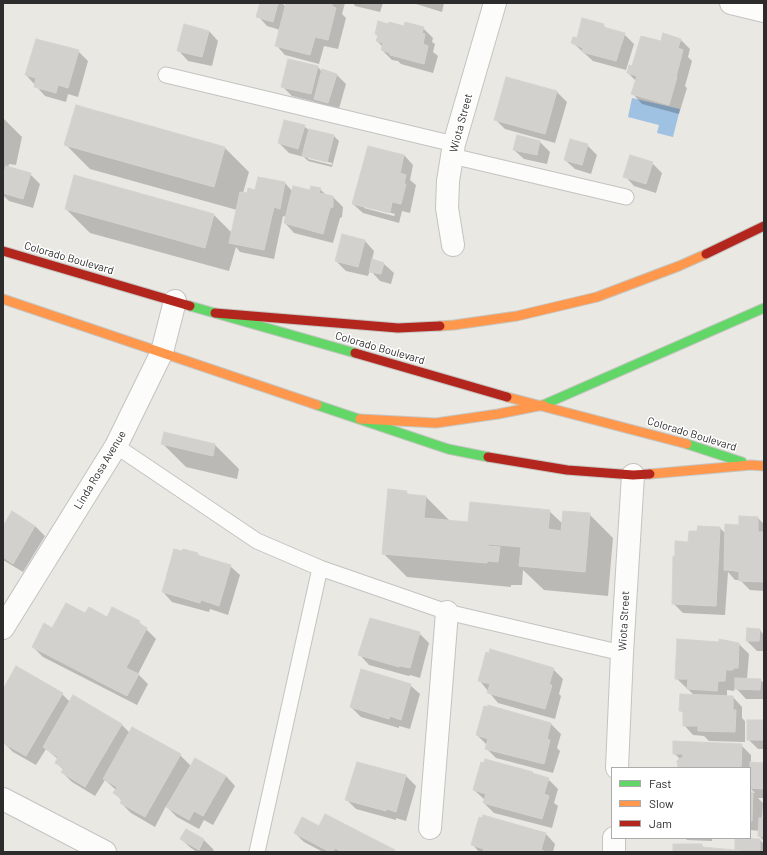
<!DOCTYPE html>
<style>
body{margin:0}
#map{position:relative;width:767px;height:855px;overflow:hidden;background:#e9e8e3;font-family:Barlow,sans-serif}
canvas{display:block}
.frame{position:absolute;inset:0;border:4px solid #2c2c2c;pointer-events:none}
.legend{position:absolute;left:611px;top:767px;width:140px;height:72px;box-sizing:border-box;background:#fff;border:1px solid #ababab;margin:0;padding:5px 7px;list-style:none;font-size:12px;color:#2c2c2c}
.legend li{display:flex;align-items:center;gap:8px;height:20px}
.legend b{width:20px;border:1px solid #ababab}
</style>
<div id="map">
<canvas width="767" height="855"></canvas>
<div class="frame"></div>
<ul class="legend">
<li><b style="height:5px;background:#63d668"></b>Fast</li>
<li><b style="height:5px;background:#ff974d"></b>Slow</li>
<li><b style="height:5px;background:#b3261e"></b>Jam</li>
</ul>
</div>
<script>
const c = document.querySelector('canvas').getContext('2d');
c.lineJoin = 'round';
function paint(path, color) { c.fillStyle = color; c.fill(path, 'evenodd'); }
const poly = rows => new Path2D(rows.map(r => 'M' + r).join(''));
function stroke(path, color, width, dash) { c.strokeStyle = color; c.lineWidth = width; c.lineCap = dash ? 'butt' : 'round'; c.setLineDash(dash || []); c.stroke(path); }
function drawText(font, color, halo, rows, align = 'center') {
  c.font = font + ' Barlow,sans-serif'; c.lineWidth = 3; c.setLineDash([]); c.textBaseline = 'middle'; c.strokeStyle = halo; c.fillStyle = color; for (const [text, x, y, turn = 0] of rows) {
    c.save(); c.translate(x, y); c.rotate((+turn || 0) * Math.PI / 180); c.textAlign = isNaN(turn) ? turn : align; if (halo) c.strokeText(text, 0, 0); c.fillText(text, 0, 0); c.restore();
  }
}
const water = poly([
 [632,98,680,109,673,137,657,133,659,125,628,117]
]);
const shadow = poly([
 [261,3,282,3,286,7,287,3,345,3,342,14,346,18,338,49,324,46,319,64,285,55,276,45,280,30,267,26,258,16],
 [353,3,383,3,380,12,355,6],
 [413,3,444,3,442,12],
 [389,25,423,28,433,38,432,42,435,44,433,52,438,56,433,73,401,64,398,61,392,60,382,50,383,47,377,41,378,37,376,34],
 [603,25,607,29,624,34,634,44,626,70,593,61,573,43],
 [209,31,218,41,212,66,188,61,179,51],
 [681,40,690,49,688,57,692,61,685,86,687,88,679,114,642,104,633,94,636,81,628,73,633,67,662,43],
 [78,51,88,61,78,97,68,94,66,102,45,96,26,75],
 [289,60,318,67,322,72,336,74,346,84,338,112,325,109,319,103,292,96,282,86],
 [507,78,557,92,567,102,555,143,505,129,495,119],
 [76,106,225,148,249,172,243,193,248,194,256,191,259,178,285,183,293,192,310,191,320,189,327,196,333,197,343,207,342,217,340,218,333,243,294,233,285,223,286,217,283,216,274,259,240,252,236,247,229,271,90,233,66,209,75,176,214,215,232,233,237,210,90,169,66,145],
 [3,118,22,137,16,165,9,164,8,168,30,174,40,184,33,208,9,201,3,195],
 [304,126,310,131,310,130,334,136,339,141,332,167,308,161,304,157,289,153,279,143],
 [308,157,332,163,332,165,308,159],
 [518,136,540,142,550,152,547,164,524,159,514,150],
 [587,145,597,155,591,174,575,169,565,160],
 [404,155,413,165,410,180,416,185,410,213,402,211,399,223,363,213,353,204],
 [364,206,395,214,394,216,364,208],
 [652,163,662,173,656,193,634,186,625,176],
 [365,241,374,251,372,260,384,264,394,273,391,284,380,281,370,270,368,276,346,271,336,261],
 [164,433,215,445,239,469,237,479,186,467,162,443],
 [406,492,409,495,426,497,451,522,469,523,549,511,563,524,589,514,613,538,608,596,544,590,523,570,522,585,511,585,511,587,407,577,383,553],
 [740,517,758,518,764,524,764,591,750,590,740,580,735,580,728,572,725,615,683,613,673,603,689,543,698,532,720,528,726,534,740,526],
 [734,569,744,572,734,571],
 [35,526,45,536,23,572,3,560,3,528],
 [184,550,198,554,200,557,230,566,240,575,228,615,210,609,209,612,172,602,163,592],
 [86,615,139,622,156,639,138,674,148,684,137,705,43,657,33,647,53,629],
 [760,630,764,635,764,651,757,651,747,641],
 [419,633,429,643,420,678,410,675,409,676,369,665,360,655],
 [739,644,749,654,747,679,760,680,764,683,764,699,746,699,735,687,734,691,727,690,727,697,733,697,742,707,742,718,745,721,745,742,709,741,704,736,693,735,684,725,684,714,680,710,695,696,676,678],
 [553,669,563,679,559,694,561,696,555,719,498,703,479,680],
 [410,685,420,694,410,729,399,726,399,728,361,717,351,707],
 [3,691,62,694,70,702,73,697,122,725,130,733,180,755,191,766,226,776,235,786,213,825,204,820,199,829,177,817,166,806,155,827,131,813,121,803,122,801,115,793,116,790,105,780,95,796,72,782,62,772,64,770,56,763,58,759,46,749,36,765,13,752,3,742,5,740,3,738],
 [489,706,551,724,561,734,557,748,560,751,553,773,496,758,486,748,487,745,477,735],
 [764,721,764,749,758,749,748,739],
 [741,745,751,755,751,763,764,764,764,798,758,798,763,803,762,819,764,819,764,852,674,852,702,845,704,848,736,851,736,839,712,839,712,841,687,840,685,838,743,838,742,839,760,840,763,843,763,840,759,836,760,831,750,830,750,793,755,793,750,788,750,768,680,768,680,759,674,753],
 [357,763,406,776,416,786,406,821,396,818,396,820,356,809,346,799],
 [532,773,535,775,548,779,558,789,554,803,558,806,552,828,494,813,484,803,485,800,474,790],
 [319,828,394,851,395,852,323,852,304,842,295,833],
 [186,830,204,840,214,850,212,852,197,852,191,848,181,839],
 [546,834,555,844,553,852,479,852,473,845]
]);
const building = poly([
 [260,3,278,3,273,22,256,17,260,3],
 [286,3,332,3,332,6,336,8,328,40,315,37,310,55,275,46,286,3],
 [582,18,604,24,603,27,625,33,616,61,582,52,583,48,571,43,573,37,577,38,582,18],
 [378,21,388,24,389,22,404,26,405,22,424,27,422,33,425,34,423,44,428,46,424,64,390,55,390,53,381,50,383,43,376,41,378,35,375,34,378,21],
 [184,24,209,31,202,57,177,51,184,24],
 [663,33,681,39,678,48,683,50,676,77,677,77,669,105,631,94,637,76,627,73,629,65,632,66,641,36,661,41,663,33],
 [36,39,79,50,68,88,58,85,56,93,34,87,36,78,25,75,36,39],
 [288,59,318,66,311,94,281,87,288,59],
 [322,69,337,74,328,103,314,99,322,69],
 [506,77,557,91,545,134,494,120,506,77],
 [76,105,225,147,214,187,64,145,76,105],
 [284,120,305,125,298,149,278,143,284,120],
 [309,129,334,135,327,162,302,156,309,129],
 [517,135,540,141,537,155,513,150,517,135],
 [570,139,588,144,582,165,564,160,570,139],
 [368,146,404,155,400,173,406,175,404,184,406,184,401,204,392,202,390,213,352,204,368,146],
 [630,155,653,162,646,184,623,177,630,155],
 [6,166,31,173,23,199,3,193,3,176,6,166],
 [74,175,214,214,205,248,65,209,74,175],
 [258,177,285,182,280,209,274,207,264,250,229,243,240,192,247,193,248,188,255,190,258,177],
 [293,186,310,190,311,186,321,188,319,193,333,196,333,207,330,208,323,234,284,223,293,186],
 [342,234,365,240,358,267,335,261,342,234],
 [372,259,384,263,381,274,369,272,372,259],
 [164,432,215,444,213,456,161,444,164,432],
 [388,489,407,491,406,494,426,496,424,518,468,522,470,502,550,510,548,529,561,531,563,511,590,513,585,572,519,566,521,547,488,544,488,546,500,547,498,562,487,561,487,563,382,554,388,489],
 [12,511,35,526,13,564,3,557,3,526,12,511],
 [739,516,758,517,758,532,764,532,764,582,739,581,739,571,724,570,725,524,739,525,739,516],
 [698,526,720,527,716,606,672,604,673,556,675,556,675,541,688,542,689,531,697,531,698,526],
 [174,549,182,551,183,549,198,553,197,555,231,565,219,606,201,600,200,603,162,592,174,549],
 [66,603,85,613,89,607,107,617,112,607,140,621,139,623,147,628,126,668,139,674,127,696,32,647,44,623,52,628,66,603],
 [370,618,420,632,410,668,400,666,399,667,358,655,370,618],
 [747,628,760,629,759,641,746,641,747,628],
 [677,639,719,642,719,639,739,643,738,668,733,668,733,670,727,670,727,668,726,668,725,681,718,681,717,691,687,689,688,679,675,679,677,639],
 [490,649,554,668,549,685,552,685,545,709,487,693,490,684,478,681,486,652,489,653,490,649],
 [16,666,63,693,26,756,3,743,5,737,3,736,3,689,16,666],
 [361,669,411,684,401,720,390,716,389,719,350,707,361,669],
 [735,678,761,679,760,690,735,689,735,678],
 [680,694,733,696,733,710,736,710,735,732,698,731,698,726,683,726,683,711,679,711,680,694],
 [73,695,122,724,85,787,61,772,64,768,55,763,58,757,43,747,73,695],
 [488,705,551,723,547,739,550,740,544,764,485,749,488,739,476,735,484,706,488,707,488,705],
 [747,720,764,720,764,740,747,740,747,720],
 [132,727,181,754,145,817,120,803,122,799,113,793,117,787,103,779,132,727],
 [673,741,742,744,741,768,678,768,677,761,680,758,683,758,683,754,673,754,673,741],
 [195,758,226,776,203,816,194,811,189,820,166,807,195,758],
 [485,759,533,772,532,773,549,778,544,794,549,796,542,819,483,803,486,794,473,790,481,762,484,763,485,759],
 [357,762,406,775,396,812,387,809,386,811,345,800,357,762],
 [750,762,764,763,764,789,750,788,750,762],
 [750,792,753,792,752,821,750,821,750,792],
 [325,814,395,850,394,852,342,852,335,848,333,852,330,852,294,833,302,817,319,826,325,814],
 [483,815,546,833,541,850,544,851,543,852,483,852,484,849,471,845,479,817,482,818,483,815],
 [759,818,764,818,764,837,758,836,759,818],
 [186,829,204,839,199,850,180,839,186,829],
 [735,838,760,839,760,850,740,850,741,852,673,852,673,844,702,844,702,847,735,850,735,838]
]);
const lane = poly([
 [166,75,454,144],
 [452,156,626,197],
 [116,446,257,541,320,568,447,612,622,653],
 [257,852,320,568]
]);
const street = poly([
 [731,3,764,11],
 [453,245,447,208,448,181,454,144,495,3],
 [3,628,116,446,162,352,175,301],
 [617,768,622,653,633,475],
 [3,799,105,852],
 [430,828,447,612],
 [614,852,614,838]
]);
const fast = poly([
 [190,306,355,353],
 [317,405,448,449,488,457],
 [543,405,764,308],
 [687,444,742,462]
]);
const slow = poly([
 [3,299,317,405],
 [440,326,454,325,517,316,597,297,679,266,706,254],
 [507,397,687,444],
 [360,419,436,423,498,414,543,405],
 [650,474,751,465,764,466]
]);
const jam = poly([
 [3,251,190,306],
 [706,254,764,226],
 [215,313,398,328,440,326],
 [355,353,507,397],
 [488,457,567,470,633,475,650,474]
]);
const streetNames = [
 ["Wiota Street",461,123,-75],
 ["Colorado Boulevard",69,258,16],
 ["Colorado Boulevard",380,348,16],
 ["Colorado Boulevard",692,434,17],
 ["Linda Rosa Avenue",100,470,-59],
 ["Wiota Street",624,621,-87]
];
paint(water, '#9fc1e2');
paint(shadow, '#0003');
paint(building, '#d2d1ce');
stroke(building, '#d4d3cf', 1);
stroke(lane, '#c4c3c2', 17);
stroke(street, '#c4c3c2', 24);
stroke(fast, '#c5c5c2', 11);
stroke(slow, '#c5c5c2', 11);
stroke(jam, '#c5c5c2', 11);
stroke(lane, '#fcfcfb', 15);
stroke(street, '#fcfcfb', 22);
stroke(fast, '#63d668', 9);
stroke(slow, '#ff974d', 9);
stroke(jam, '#b3261e', 9);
drawText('11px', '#2c2c2c', '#fff', streetNames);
</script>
